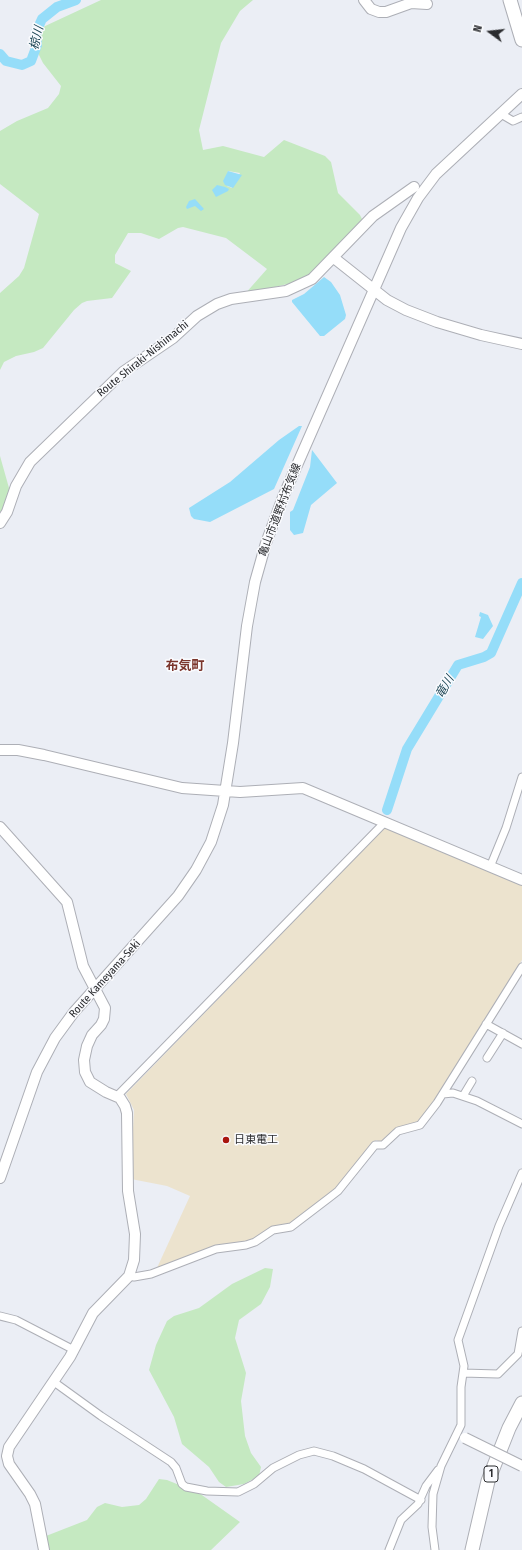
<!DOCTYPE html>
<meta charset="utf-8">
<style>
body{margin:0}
#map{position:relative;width:522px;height:1550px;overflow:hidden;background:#ebeef5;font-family:"Fira Sans Condensed",sans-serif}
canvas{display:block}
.north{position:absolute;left:470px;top:12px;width:40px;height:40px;-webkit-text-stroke:3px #fafbfe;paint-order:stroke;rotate:285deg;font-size:11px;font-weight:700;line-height:16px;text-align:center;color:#2b2c2f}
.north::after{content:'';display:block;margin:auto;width:14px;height:18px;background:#2b2c2f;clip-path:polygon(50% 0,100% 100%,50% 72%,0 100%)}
</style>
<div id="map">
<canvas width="522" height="1550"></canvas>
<div class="north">N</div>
</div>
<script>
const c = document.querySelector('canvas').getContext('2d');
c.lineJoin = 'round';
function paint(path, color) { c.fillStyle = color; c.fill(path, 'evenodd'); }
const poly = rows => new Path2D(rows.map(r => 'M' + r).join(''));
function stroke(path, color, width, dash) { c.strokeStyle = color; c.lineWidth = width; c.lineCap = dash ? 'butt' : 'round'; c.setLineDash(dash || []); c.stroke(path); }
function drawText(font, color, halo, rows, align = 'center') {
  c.font = font + ' "Fira Sans Condensed","Noto Sans JP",sans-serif'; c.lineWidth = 3; c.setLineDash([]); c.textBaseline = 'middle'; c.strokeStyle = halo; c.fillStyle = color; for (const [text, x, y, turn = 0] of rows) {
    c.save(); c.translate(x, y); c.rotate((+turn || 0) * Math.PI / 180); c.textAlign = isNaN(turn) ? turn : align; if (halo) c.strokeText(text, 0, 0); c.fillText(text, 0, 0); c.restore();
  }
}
const industrial = poly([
 [389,827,522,883,522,960,453,1075,420,1123,383,1143,376,1140,336,1190,291,1225,254,1240,156,1270,190,1196,167,1186,131,1179,133,1169,131,1166,134,1110,126,1094,384,828]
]);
const green = poly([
 [101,0,253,0,240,11,221,43,199,130,203,150,223,146,264,157,284,140,325,156,331,162,338,193,360,215,362,219,360,228,312,275,299,281,244,295,267,269,226,238,183,227,178,228,159,239,141,233,128,233,115,255,115,263,131,271,112,298,87,301,82,303,74,310,43,348,34,352,16,356,4,362,0,370,0,293,19,276,24,268,39,214,0,184,0,131,17,121,48,108,59,94,61,86,43,63,39,55,39,44,43,27],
 [228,171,240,173,232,188,227,186],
 [0,435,0,456,9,488,9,497,2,512,0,511],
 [265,1268,273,1269,270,1287,261,1304,239,1320,235,1338,246,1373,241,1401,245,1436,251,1453,261,1467,259,1476,244,1484,226,1487,219,1482,209,1467,182,1444,174,1417,149,1370,156,1345,167,1321,174,1316,199,1308,232,1284],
 [159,1479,167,1480,199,1493,240,1522,211,1550,49,1550,46,1536,87,1520,97,1507,105,1503,122,1507,139,1505,146,1499]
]);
const water = poly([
 [228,171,242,175,233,188,225,185,223,181],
 [217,185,225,187,229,189,228,191,216,197,212,190],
 [195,199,204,209,201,211,195,206,187,209,186,207,189,201],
 [324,277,331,282,340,295,346,315,345,319,324,336,320,336,292,302,292,300,304,294],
 [299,426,302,426,274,489,210,522,194,519,191,516,189,508,230,482,279,440],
 [312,450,337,483,311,505,303,533,294,535,290,530,290,512,293,510,310,467],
 [480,612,488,615,493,626,483,639,475,637,481,617,479,616]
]);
const river = poly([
 [0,54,6,61,22,65,31,61,37,45,36,32,42,19,57,7,76,0],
 [387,810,407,749,458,665,484,657,491,653,522,583]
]);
const street = poly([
 [501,114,513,121,522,117],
 [490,867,506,828,522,777],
 [486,1024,522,1044],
 [487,1058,503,1033],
 [443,1094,453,1093,477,1101,522,1124],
 [117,1096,385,822],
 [463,1096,472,1081],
 [129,1276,134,1277,151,1274,216,1249,246,1245,255,1242,273,1230,291,1227,329,1198,338,1191,375,1145,383,1145,398,1131,420,1125,437,1103,522,967],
 [0,1316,16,1320,74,1350],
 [463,1373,498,1374,518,1354,522,1331],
 [54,1382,101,1416,171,1462,176,1468,182,1484,186,1487,207,1491,238,1492,254,1484,273,1468,299,1455,314,1451,333,1456,364,1469,421,1500],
 [389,1550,401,1520,418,1504,426,1486,438,1470],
 [435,1550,432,1527,433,1494,441,1466,461,1425,461,1387,464,1366,458,1340,499,1226,522,1173]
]);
const secondary = poly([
 [364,0,371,9,379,12,386,12,411,3,427,4],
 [334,258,387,300,406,310,437,322,481,335,522,344],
 [0,523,7,512,16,486,30,462,123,372,173,338,197,316,217,304,231,299,286,291,312,279,373,216,414,187],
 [0,750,18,750,44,755,182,788,240,792,303,788,522,880],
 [0,827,67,902,83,966,105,1008,104,1019,101,1025,92,1035,87,1046,84,1060,85,1072,90,1082,106,1092,120,1098,125,1106,127,1113,128,1191,135,1234,134,1260,129,1276,93,1313,70,1357,9,1447,7,1456,9,1464,30,1494,35,1504,44,1550],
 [0,1178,37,1072,55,1038,74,1012,178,896,196,870,211,842,223,805,233,743,247,626,255,582,266,543,283,497,401,228,418,198,436,174,522,94]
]);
const highway = poly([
 [510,0,522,40],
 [472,1550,488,1481,509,1428,522,1403]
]);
const secondaryBridge = poly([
 [465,1438,522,1466]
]);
const markers = [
 [226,1140,4,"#a9160e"]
];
const shields = [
 [491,1474,14]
];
const shieldNames = [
 ["1",491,1474]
];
const streetNames = [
 ["Route Shiraki-Nishimachi",143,359,-39],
 ["亀山市道野村布気線",280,510,-69],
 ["Route Kameyama-Seki",105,979,-48]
];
const poiNames = [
 ["日東電工",234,1140]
];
const waterNames = [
 ["椋川",37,38,-77],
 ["竜川",445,687,-59]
];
const quarterNames = [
 ["布気町",185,666]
];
paint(industrial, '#ece3ce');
paint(green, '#c5e9c1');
paint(water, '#95ddf9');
stroke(river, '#95ddf9', 10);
stroke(street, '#adafb6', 9);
stroke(secondary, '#adafb6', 12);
stroke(highway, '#adafb6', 15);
stroke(street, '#fff', 7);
stroke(secondary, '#fff', 10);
stroke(highway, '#fff', 13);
stroke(secondaryBridge, '#adafb6', 12, []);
stroke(secondaryBridge, '#fff', 10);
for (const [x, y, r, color] of markers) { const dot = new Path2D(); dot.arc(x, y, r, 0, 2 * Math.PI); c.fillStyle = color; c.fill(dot); stroke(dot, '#fafbfe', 1.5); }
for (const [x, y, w] of shields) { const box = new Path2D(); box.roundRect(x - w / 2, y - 8, w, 16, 3); c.fillStyle = '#fafbfe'; c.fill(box); stroke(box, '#2b2c2f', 1); }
drawText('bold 10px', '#2b2c2f', null, shieldNames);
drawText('11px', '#2b2c2f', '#fafbfe', streetNames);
drawText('11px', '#2b2c2f', '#fafbfe', poiNames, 'left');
drawText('italic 12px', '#1c4655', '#fafbfe', waterNames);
drawText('bold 13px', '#7b352c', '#fafbfe', quarterNames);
</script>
